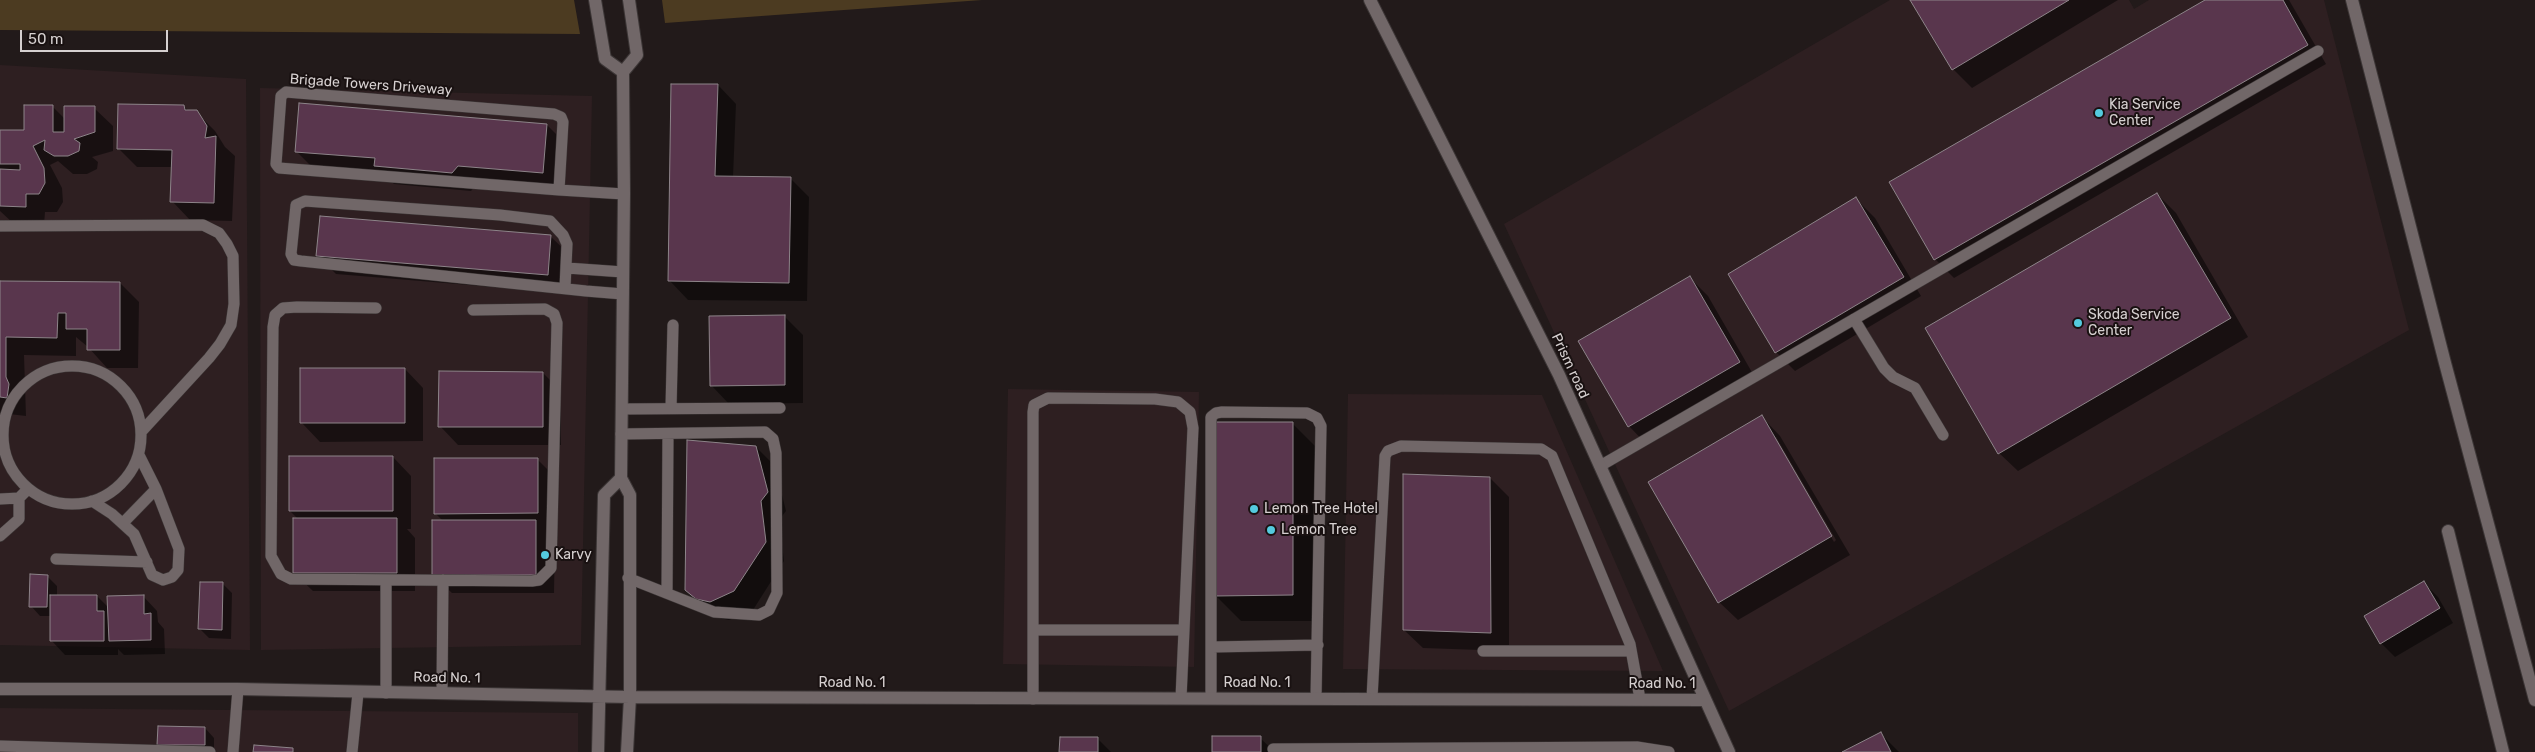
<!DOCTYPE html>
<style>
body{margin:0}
#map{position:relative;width:2535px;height:752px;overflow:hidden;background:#221a1a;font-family:Rubik,sans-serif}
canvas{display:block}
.scale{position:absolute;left:20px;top:30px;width:148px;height:22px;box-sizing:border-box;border:2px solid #d6d0d0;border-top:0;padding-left:6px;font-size:15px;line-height:18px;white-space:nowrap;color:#d6d0d0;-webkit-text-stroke:4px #191111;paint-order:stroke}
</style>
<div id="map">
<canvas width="2535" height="752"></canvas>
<div class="scale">50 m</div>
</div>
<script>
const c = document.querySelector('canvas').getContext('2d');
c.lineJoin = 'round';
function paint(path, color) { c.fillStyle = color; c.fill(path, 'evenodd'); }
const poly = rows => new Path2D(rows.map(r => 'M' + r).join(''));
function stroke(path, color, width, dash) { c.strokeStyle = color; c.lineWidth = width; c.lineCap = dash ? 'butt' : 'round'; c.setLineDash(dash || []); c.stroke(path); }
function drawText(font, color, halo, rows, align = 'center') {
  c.font = font + ' Rubik,sans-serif'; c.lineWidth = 4; c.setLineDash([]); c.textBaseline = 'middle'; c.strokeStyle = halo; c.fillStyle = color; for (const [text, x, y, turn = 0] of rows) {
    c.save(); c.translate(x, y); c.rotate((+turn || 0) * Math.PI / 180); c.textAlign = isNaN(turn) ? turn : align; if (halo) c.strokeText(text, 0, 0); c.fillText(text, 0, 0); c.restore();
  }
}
const built = poly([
 [1890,0,2129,0,2134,9,2149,0,2324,0,2409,330,1729,711,1504,224],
 [0,65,246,79,250,650,0,645],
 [260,88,592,96,581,645,261,650],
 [1008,389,1199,392,1194,667,1003,664],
 [1348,394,1542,395,1663,671,1343,669],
 [0,708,578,713,578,752,0,752]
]);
const green = poly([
 [0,0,574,0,580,34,0,30],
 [662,0,982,0,665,23]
]);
const shadow = poly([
 [1911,0,2118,0,1972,88,1953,69],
 [2207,0,2289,0,2326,64,1954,278,1935,259,1891,182],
 [718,85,736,104,733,177,790,178,809,197,807,301,688,300,670,281],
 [52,106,65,119,94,108,113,126,113,151,92,157,98,162,97,169,87,174,73,174,58,161,50,165,62,188,63,202,57,212,45,212,44,225,14,224,0,211,0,171,2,171,0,169,0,131,25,132],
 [183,106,189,111,196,112,215,131,225,147,235,156,232,221,190,220,172,201,173,167,137,167,118,148],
 [547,125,565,143,561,191,477,184,471,191,394,184,386,176,315,170,296,151],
 [2157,194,2176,213,2248,337,2018,471,1999,453],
 [1856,199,1875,218,1921,296,1795,371,1776,352,1730,274],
 [550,236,569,254,566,293,336,274,317,255],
 [1690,278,1708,296,1757,381,1647,445,1629,426],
 [0,282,120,283,139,302,138,368,107,368,88,347,76,337,76,356,24,355,26,416,0,413],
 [784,316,803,335,803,403,729,404,711,385],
 [405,369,423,388,423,441,320,442,302,423],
 [543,373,561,391,561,445,458,445,440,426],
 [1762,417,1780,436,1850,555,1738,620,1719,602],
 [1773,437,1776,437,1836,540,1834,542],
 [1292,423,1318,449,1318,621,1241,621,1215,595],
 [756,447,775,466,786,511,779,520,784,561,753,610,729,620,716,617,686,589],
 [393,457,411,476,411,529,407,529,415,538,415,591,313,591,294,573,298,519,290,511],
 [538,460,556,478,554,593,452,593,433,575,443,521,435,513],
 [1490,478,1509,497,1509,651,1423,648,1404,630],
 [47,576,57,586,57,596,97,596,109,608,143,596,157,611,158,622,164,629,165,654,124,655,118,649,118,655,65,655,51,640,51,616,40,616,31,606],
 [222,583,232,593,231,639,209,638,199,628],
 [2424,583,2438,597,2453,623,2395,657,2381,643],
 [205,728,214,738,214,752,167,752,159,744],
 [1881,734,1899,752,1845,752],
 [1260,738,1275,752,1213,752],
 [1098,739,1111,752,1061,752]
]);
const building = poly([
 [1910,0,2069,0,1952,70,1910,0],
 [2205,0,2283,0,2308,45,1934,260,1889,182,2205,0],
 [671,84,718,84,715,176,791,177,789,283,668,281,671,84],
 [299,103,547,124,543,173,458,166,452,173,374,166,375,158,295,152,299,103],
 [118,104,184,105,185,110,197,110,207,126,205,138,216,136,214,203,170,202,172,150,117,149,118,104],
 [24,105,53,105,53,132,64,132,64,106,95,106,95,132,74,139,80,143,79,151,68,156,54,156,44,150,45,140,33,146,44,168,45,183,39,194,26,194,26,207,0,206,0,169,20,170,20,164,0,164,0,130,24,130,24,105],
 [2157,193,2231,318,1998,454,1925,328,2157,193],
 [1856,197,1904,277,1775,353,1728,274,1856,197],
 [320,216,551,235,548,275,316,256,320,216],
 [1690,276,1740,362,1628,427,1578,341,1690,276],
 [0,281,120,282,120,350,87,350,87,329,66,329,66,313,58,313,57,338,6,337,6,377,9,384,7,398,0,397,0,281],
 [785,315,785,385,710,386,709,316,785,315],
 [300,368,405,368,405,423,300,423,300,368],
 [439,371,543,372,543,427,438,427,439,371],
 [1762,415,1832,536,1718,603,1648,482,1762,415],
 [1214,422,1293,422,1293,595,1214,596,1214,422],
 [687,440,756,446,768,492,761,501,766,542,734,591,710,602,696,599,685,590,687,440],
 [289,456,393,456,393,511,289,511,289,456],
 [434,458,538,458,538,513,434,514,434,458],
 [1403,474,1490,477,1491,633,1403,630,1403,474],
 [293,518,397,518,397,573,293,573,293,518],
 [432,520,536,520,536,575,432,575,432,520],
 [30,574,48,575,47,607,29,607,30,574],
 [2424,581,2440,608,2380,644,2364,616,2424,581],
 [200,582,223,582,222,630,198,629,200,582],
 [50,595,97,595,97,611,104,611,104,641,50,641,50,595],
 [144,595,144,614,151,613,151,640,109,641,107,596,144,595],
 [158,726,205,727,205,745,157,745,158,726],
 [1881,732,1891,752,1842,752,1881,732],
 [1212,736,1261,736,1261,752,1212,752,1212,736],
 [1060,737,1098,737,1098,752,1059,752,1060,737],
 [254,745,293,748,293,752,253,752,254,745]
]);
const service = poly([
 [559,190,563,122,561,117,554,114,286,92,281,96,276,164,279,168,559,190,624,194],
 [0,226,203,225,219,233,227,244,233,256,234,304,231,325,220,344,209,358,141,432],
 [567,268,623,272],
 [565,288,567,244,563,235,550,221,500,215,305,201,296,205,291,254,294,260,301,261,586,291,623,294],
 [376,308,297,307,283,308,275,315,273,327,271,556,281,574,291,579,532,581,539,580,551,568,557,323,554,314,545,309,473,310],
 [1854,319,1884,368,1893,377,1915,388,1943,435],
 '3 435a69 69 0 1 1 138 0a69 69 0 1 1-138 0Z',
 [671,408,673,325],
 [622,409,780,408],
 [621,434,765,432,773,439,776,453,777,593,769,610,759,615,714,612,628,578],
 [1600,466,2318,51],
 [0,499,19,498],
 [92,501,112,514,134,534,152,575,163,580,172,577,178,570,179,549,156,489,139,455],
 [123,523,156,489],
 [0,536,19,519,19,498,28,489],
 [56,559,147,562],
 [386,580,386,693],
 [667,592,668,434],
 [1033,630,1184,630],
 [1212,647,1318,645],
 [1483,651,1631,651],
 [442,692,443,580],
 [1211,698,1211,417,1216,413,1222,412,1307,413,1317,418,1321,426,1316,698],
 [1372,698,1385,456,1388,451,1401,446,1541,449,1552,456,1630,644,1640,699],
 [1033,699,1033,412,1034,405,1048,398,1155,399,1178,402,1190,412,1193,428,1181,698],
 [0,746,210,752],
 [1273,749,1637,747,1669,752],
 [233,752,238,689],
 [352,752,358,693]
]);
const minor = poly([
 [2352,0,2445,363,2535,700],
 [2448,531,2503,752]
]);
const tertiary = poly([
 [595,0,605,59,623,72],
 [1370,0,1559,375,1729,752],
 [0,689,238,689,630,697,1704,700],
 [598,752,604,495,621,478],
 [627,752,630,697,630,495,621,478,624,194,623,72,637,55,629,0]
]);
const markers = [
 [2099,113,5,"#54cade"],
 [2078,323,5,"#54cade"],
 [1254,509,5,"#54cade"],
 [1271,530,5,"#54cade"],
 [545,555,5,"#54cade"]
];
const streetNames = [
 ["Brigade Towers Driveway",371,85,4],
 ["Prism road",1570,366,65],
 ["Road No. 1",447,678,1],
 ["Road No. 1",852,683],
 ["Road No. 1",1257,683],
 ["Road No. 1",1662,684]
];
const poiNames = [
 ["Kia Service",2109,105],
 ["Center",2109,121],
 ["Skoda Service",2088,315],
 ["Center",2088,331],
 ["Lemon Tree Hotel",1264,509],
 ["Lemon Tree",1281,530],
 ["Karvy",555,555]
];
paint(built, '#2e1f21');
paint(green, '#4c3b21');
paint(shadow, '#0007');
paint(building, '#59364d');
stroke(building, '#8d8489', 1);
stroke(service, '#3c3636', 12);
stroke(minor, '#3c3636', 14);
stroke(tertiary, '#3c3636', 14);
stroke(service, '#716768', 11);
stroke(minor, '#716768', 12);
stroke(tertiary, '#716768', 12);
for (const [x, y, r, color] of markers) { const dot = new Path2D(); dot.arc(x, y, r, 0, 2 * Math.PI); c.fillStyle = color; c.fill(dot); stroke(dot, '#191111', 2); }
drawText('14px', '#d6d0d0', '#191111', streetNames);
drawText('14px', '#d6d0d0', '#191111', poiNames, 'left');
</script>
